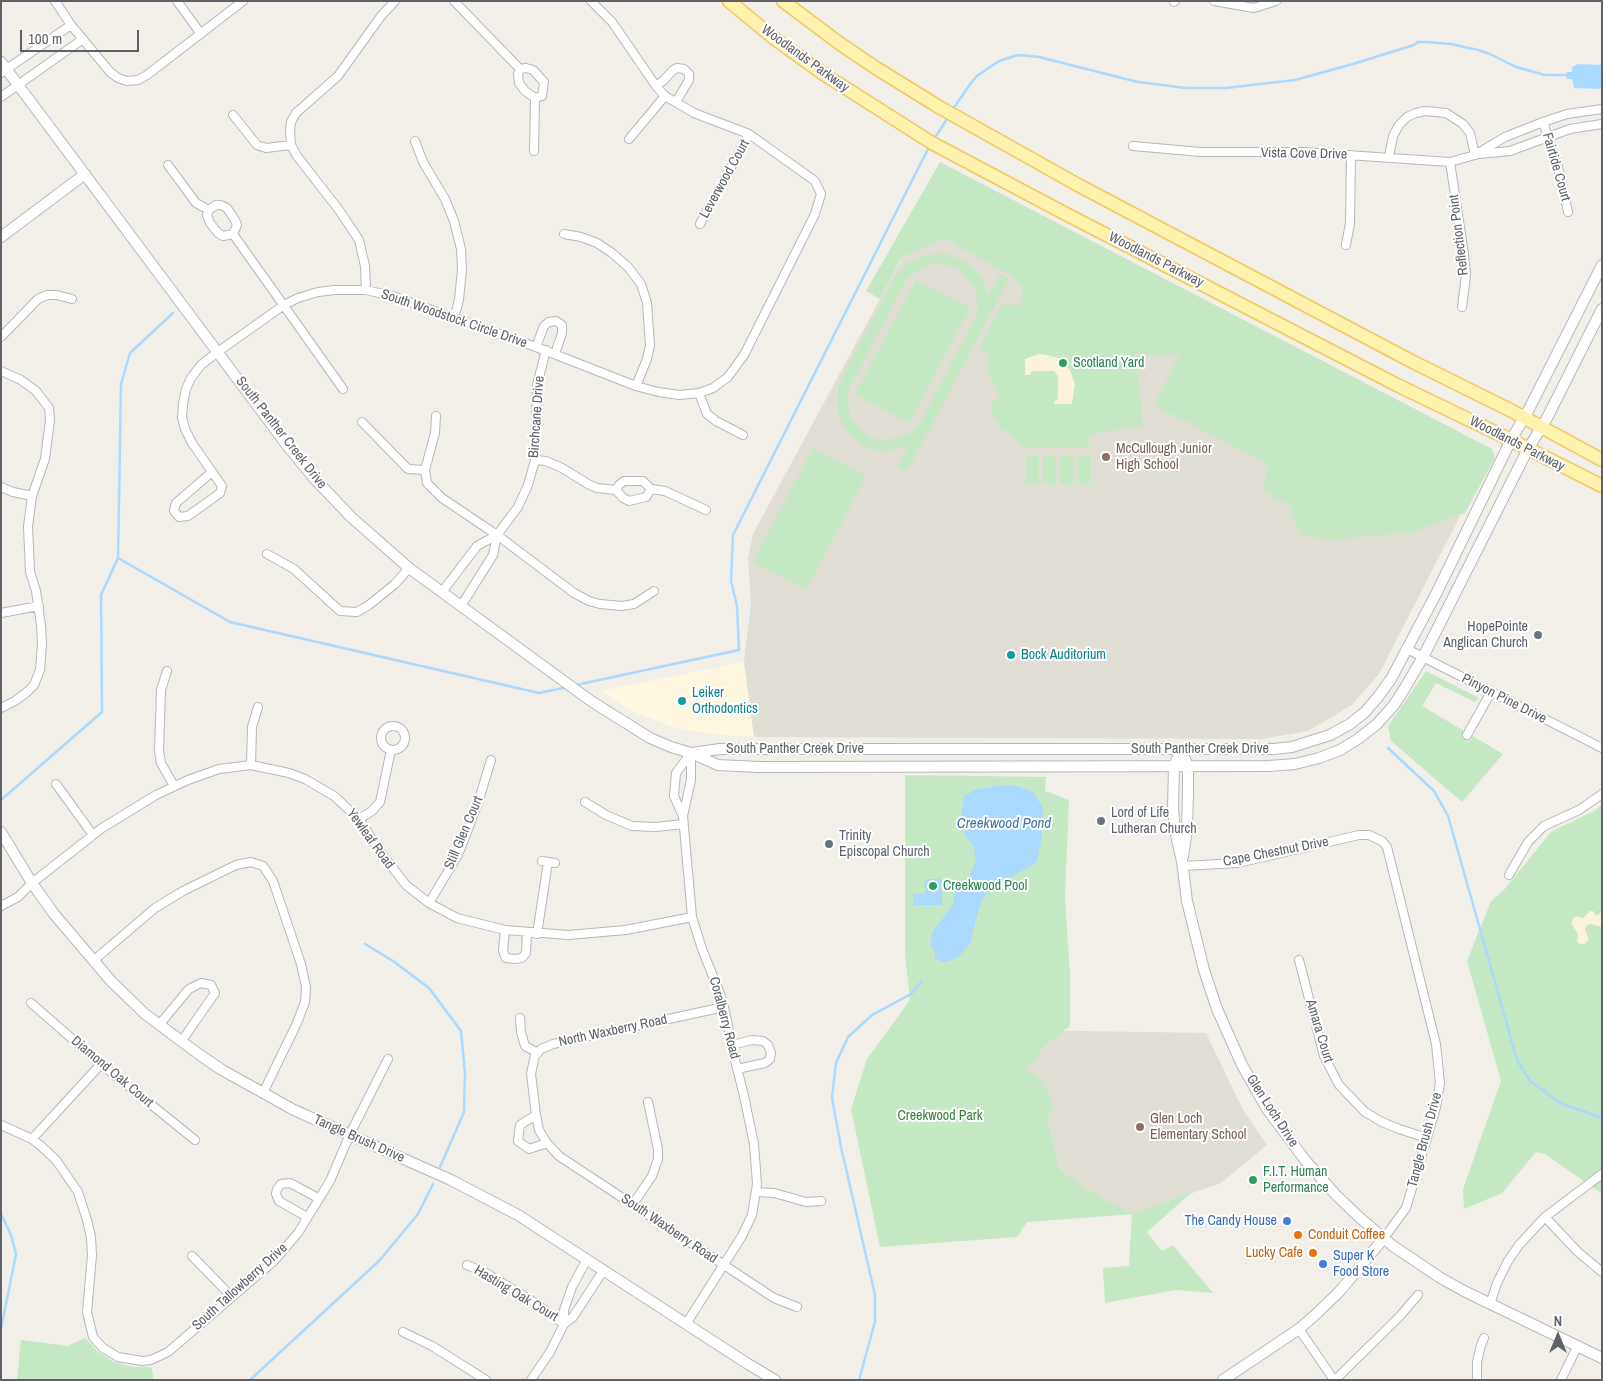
<!DOCTYPE html>
<style>
body{margin:0}
#map{position:relative;width:1603px;height:1381px;overflow:hidden;background:#f1efe8;font-family:"Archivo Narrow",sans-serif}
canvas{display:block}
.frame{position:absolute;inset:0;border:2px solid #5f6368;pointer-events:none}
.north{position:absolute;left:1533px;top:1311px;width:50px;height:50px;-webkit-text-stroke:4px #fff;paint-order:stroke;rotate:0deg;font-size:14px;font-weight:700;line-height:20px;text-align:center;color:#5f6368}
.north::after{content:'';display:block;margin:auto;width:18px;height:22px;background:#5f6368;clip-path:polygon(50% 0,100% 100%,50% 72%,0 100%)}
.scale{position:absolute;left:20px;top:30px;width:119px;height:22px;box-sizing:border-box;border:2px solid #5f6368;border-top:0;padding-left:6px;font-size:15px;line-height:18px;white-space:nowrap;color:#5f6368;-webkit-text-stroke:4px #fff;paint-order:stroke}
</style>
<div id="map">
<canvas width="1603" height="1381"></canvas>
<div class="frame"></div>
<div class="north">N</div>
<div class="scale">100 m</div>
</div>
<script>
const c = document.querySelector('canvas').getContext('2d');
c.lineJoin = 'round';
function paint(path, color) { c.fillStyle = color; c.fill(path, 'evenodd'); }
const poly = rows => new Path2D(rows.map(r => 'M' + r).join(''));
function stroke(path, color, width, dash) { c.strokeStyle = color; c.lineWidth = width; c.lineCap = dash ? 'butt' : 'round'; c.setLineDash(dash || []); c.stroke(path); }
function drawText(font, color, halo, rows, align = 'center') {
  c.font = font + ' "Archivo Narrow",sans-serif'; c.lineWidth = 4; c.setLineDash([]); c.textBaseline = 'middle'; c.strokeStyle = halo; c.fillStyle = color; for (const [text, x, y, turn = 0] of rows) {
    c.save(); c.translate(x, y); c.rotate((+turn || 0) * Math.PI / 180); c.textAlign = isNaN(turn) ? turn : align; if (halo) c.strokeText(text, 0, 0); c.fillText(text, 0, 0); c.restore();
  }
}
const commercial = poly([
 [744,662,754,737,713,734,678,729,629,710,601,691]
]);
const education = poly([
 [946,177,1403,486,1460,516,1379,674,1352,705,1308,731,1262,739,754,737,744,662,751,603,748,558,753,534],
 [1024,1030,1206,1033,1243,1110,1267,1145,1221,1183,1132,1214,1027,1222]
]);
const green = poly([
 [940,162,1492,449,1495,458,1465,513,1412,532,1331,540,1300,535,1290,506,1262,490,1268,464,1154,405,1180,354,1149,356,1136,352,1143,426,1089,434,1089,447,1021,447,1021,444,1006,430,1004,432,997,425,999,423,992,416,992,400,1001,400,987,371,990,355,979,349,1003,304,1020,306,1023,288,1013,277,945,238,902,257,880,299,866,291],
 [939,253,951,255,970,264,983,279,988,295,1000,274,1009,279,907,472,897,467,908,447,883,451,871,449,853,438,842,423,838,413,837,393,843,375,897,274,908,263,918,257],
 [930,264,948,265,957,268,964,274,975,289,978,306,977,314,920,423,908,434,898,438,881,440,872,438,863,432,850,416,847,398,849,389,906,280,921,268],
 [916,280,970,308,909,423,855,394],
 [813,448,866,476,806,590,753,562],
 [1026,455,1039,455,1039,483,1026,483],
 [1043,455,1056,455,1056,483,1043,483],
 [1060,455,1073,455,1073,483,1060,483],
 [1078,455,1091,455,1091,483,1078,483],
 [1426,671,1479,698,1475,702,1436,683,1422,706,1503,754,1462,802,1391,741,1388,726],
 [905,775,1046,777,1045,791,1069,800,1065,895,1070,977,1070,1026,1044,1046,1039,1052,1036,1062,1025,1066,1025,1071,1036,1074,1050,1096,1054,1107,1048,1117,1048,1128,1052,1137,1058,1167,1063,1173,1114,1205,1132,1214,1191,1193,1147,1232,1162,1251,1173,1245,1213,1293,1176,1290,1105,1303,1103,1268,1129,1266,1132,1214,1027,1222,1017,1237,880,1247,851,1109,867,1059,910,1000,905,953],
 [1602,804,1602,1195,1598,1191,1545,1154,1536,1152,1502,1193,1464,1209,1463,1189,1501,1081,1467,961,1491,901,1504,890,1551,832,1596,810],
 [85,1338,98,1352,114,1362,132,1367,151,1367,154,1380,17,1380,21,1340,68,1346]
]);
const sand = poly([
 [1039,354,1047,355,1058,358,1070,370,1075,384,1072,404,1054,404,1055,401,1058,399,1058,376,1054,371,1032,371,1030,375,1025,375,1025,359],
 [1590,911,1593,911,1596,916,1602,912,1602,927,1590,924,1586,926,1585,929,1589,939,1585,944,1580,944,1577,942,1578,934,1572,925,1572,920,1576,916,1583,918]
]);
const water = poly([
 [1578,64,1602,65,1602,89,1574,88,1572,79,1567,79,1566,75,1567,72,1572,72,1572,67],
 [997,786,1018,786,1033,792,1043,808,1041,842,1037,862,991,889,981,902,969,945,957,958,944,962,935,959,935,952,930,944,932,933,953,905,955,888,969,877,976,861,974,847,966,837,961,816,964,796,975,790],
 [925,879,942,879,942,905,913,905,913,894,925,893]
]);
const stream = poly([
 [953,109,971,83,977,76,999,61,1018,55,1039,57,1138,82,1186,88,1226,88,1295,80,1353,64,1414,45,1418,42,1426,42,1451,44,1478,50,1490,54,1516,67,1545,75,1569,75],
 [934,139,949,116],
 [173,313,130,353,121,384,118,558,230,622,539,693,568,687],
 [576,685,739,650,737,606,731,581,733,535,930,145],
 [1388,748,1434,791,1448,816,1517,1060,1530,1081,1560,1103,1602,1118],
 [1,800,102,712,101,595,118,558],
 [365,944,393,961,429,988,461,1031,465,1073,464,1112,440,1167],
 [1,1214,11,1235,16,1254,1,1329],
 [250,1380,379,1261,418,1214,433,1184],
 [859,1380,875,1322,875,1295,841,1147,832,1098,836,1063,848,1037,872,1015,911,994,922,981]
]);
const minor = poly([
 [55,1,71,25,110,72,118,78,127,81,138,80,147,75,243,1],
 [177,1,201,34],
 [454,1,520,69],
 [1214,1,1254,8,1276,1],
 [1174,2,1175,1],
 [526,68,533,70,544,82,542,96,535,98,525,91,519,83,518,74,520,69,526,68],
 [1,73,71,25],
 [656,86,664,80,672,71,677,68,684,69,689,74,689,80,676,102],
 [1,97,83,39],
 [233,115,257,145,266,148,291,145],
 [1543,122,1558,167,1568,212],
 [629,139,665,96],
 [415,141,423,162,445,199,454,221,461,249,462,269,459,300,454,318],
 [1133,146,1201,152,1303,152,1450,162,1475,155,1505,137,1543,122,1567,114,1602,109],
 [534,151,535,98],
 [1479,154,1510,151,1570,129,1602,124],
 [1389,157,1393,136,1399,125,1407,117,1416,113,1425,111,1446,113,1463,124,1470,133,1475,155],
 [1450,162,1464,254,1466,275,1462,307],
 [168,165,196,203,209,210],
 [216,205,221,205,227,208,235,220,237,225,233,234,223,236,218,233,210,223,207,215,209,210,216,205],
 [700,224,749,134],
 [233,234,343,389],
 [564,234,581,237,597,243,612,253,628,267,641,284,647,303,650,345,647,359,636,386],
 [1346,245,1350,223,1351,155],
 [366,290,365,266,359,240,339,210,297,156,291,145,290,130,291,122,296,113,338,76,381,16,395,1],
 [1,337,38,299,47,295,57,295,72,299],
 [536,347,544,326,549,322,556,321,562,325,562,333,555,354],
 [1,371,21,380,36,391,49,408,50,420,45,459,32,496,28,527,30,572,36,591,41,625,42,643,40,670,34,685,27,692,15,701,1,708],
 [699,393,707,414,716,421,743,435],
 [436,416,435,433,425,470,427,483,442,498,497,535,574,593,589,601,600,604,622,606,634,604,654,591],
 [362,422,408,469,425,470],
 [535,460,546,461,562,468,588,484,597,488,616,490],
 [212,472,176,503,174,511,179,517,188,516,220,493,222,486,192,443,185,429,182,417,183,404,186,389,191,378,201,365,219,351,284,305,298,298,318,292,335,290,366,290,392,296,536,347,636,386,658,392,680,395,699,393,713,388,728,377,744,355,815,214,821,194,815,181,749,134,694,113,665,96,656,86,612,22,591,1],
 [1,487,13,492,32,496],
 [651,489,646,497,629,501,623,498,616,490,619,485,624,481,643,481,651,489,665,491,706,510],
 [267,554,294,569,340,611,357,612,369,605,395,584,409,568],
 [442,592,477,546,497,535,518,507,528,485,535,460,537,385,546,350],
 [461,606,493,555,497,535],
 [1,613,39,606],
 [1407,649,1602,748],
 [167,671,161,690,159,751,161,763,174,786],
 '381 738a12 12 0 1 1 24 0a12 12 0 1 1-24 0Z',
 [1467,735,1491,692],
 [251,765,252,727,258,707],
 [56,784,93,835],
 [585,802,606,815,632,826,655,827,683,824],
 [683,816,691,780,691,753],
 [359,819,372,811,380,802,391,750],
 [542,861,555,863],
 [1183,866,1238,863,1359,835,1369,835,1382,841,1387,847,1436,1044,1440,1083,1436,1107,1409,1198,1406,1208,1384,1238],
 [1509,875,1528,842,1544,826,1579,810,1602,794],
 [429,903,458,855,478,803,491,760],
 [1,906,18,897,32,883,102,828,156,795,188,780,219,769,251,765,289,773,305,779,334,796,359,819,379,850,406,885,429,903,457,918,505,930,568,935,626,930,692,917],
 [505,930,503,951,506,958,515,959,522,958,526,953,527,933],
 [537,934,548,862],
 [1299,960,1324,1056,1339,1085,1365,1112,1382,1122,1399,1129,1427,1138],
 [93,961,155,908,183,891,236,865,251,862,263,866,273,881,301,964,306,987,305,1002,297,1023,263,1093],
 [31,1003,101,1064,195,1140],
 [724,1007,553,1044,541,1049,535,1055,531,1074,536,1115,539,1130,547,1143,559,1156,774,1298,797,1307],
 [520,1018,521,1032,525,1046,538,1053],
 [159,1025,189,989,201,983,211,985,215,993,181,1042],
 [732,1045,752,1040,763,1041,768,1045,771,1053,770,1059,765,1063,737,1069],
 [536,1115,520,1125,518,1141,529,1149,547,1143],
 [1,1125,32,1139,41,1146,56,1160,78,1192,87,1220,91,1237,92,1255,87,1312,93,1337,103,1348,118,1357,142,1361,151,1360,168,1352,274,1261,298,1233,330,1181,350,1134,388,1059],
 [32,1139,101,1064],
 [756,1192,774,1193,806,1202,821,1201],
 [633,1204,652,1176,658,1159,658,1149,648,1102],
 [307,1217,279,1201,276,1194,277,1189,281,1184,290,1183,318,1198],
 [1545,1217,1578,1252,1602,1272],
 [192,1256,232,1297],
 [467,1265,486,1273,532,1301,564,1324],
 [1490,1304,1497,1283,1508,1261,1519,1245,1545,1217,1602,1174],
 [564,1324,564,1310,572,1287,587,1259],
 [686,1324,742,1236,752,1215,757,1184,754,1144,744,1096,735,1060,724,1007,719,991,702,949,692,917,683,816,674,796,676,773,691,753],
 [1299,1329,1334,1380],
 [403,1332,432,1346,486,1380],
 [531,1380,550,1352,564,1324,573,1317,603,1271],
 [1335,1380,1400,1316,1418,1295],
 [1477,1380,1477,1362,1481,1345,1484,1338],
 [1561,1380,1577,1347]
]);
const tertiary = poly([
 [1,62,286,444,313,477,351,517,409,568,591,701,650,738,671,747,691,753,718,765,758,767,1269,766,1295,764,1319,758,1340,750,1358,739,1377,724,1394,705,1406,686,1423,657,1528,449,1547,418,1602,309],
 [1,237,85,174],
 [1181,750,1174,766,1173,809,1175,831,1182,861,1187,901,1204,970,1217,1009,1242,1065,1267,1109,1305,1160,1335,1194,1359,1217,1393,1246,1439,1277,1464,1291,1602,1358],
 [1181,750,1188,766,1188,793,1187,829,1183,857],
 [692,753,720,749,1274,749,1292,747,1330,735,1350,724,1365,712,1378,697,1391,679,1436,594,1511,440,1529,409,1602,265],
 [1,832,32,883,54,914,111,981,145,1014,200,1055,222,1070,294,1110,451,1180,518,1215,748,1364,775,1380],
 [1223,1380,1299,1329,1314,1316,1339,1292,1384,1238]
]);
const primary = poly([
 [729,1,775,39,822,73,932,143,1064,213,1397,385,1511,440,1602,486],
 [783,1,839,43,876,68,939,107,1078,185,1413,362,1512,411,1602,460]
]);
const markers = [
 [1063,363,5,"#2e9e5b"],
 [1106,457,5,"#8d6e63"],
 [1538,635,5,"#6b7280"],
 [1011,655,5,"#0f9aa8"],
 [682,701,5,"#0f9aa8"],
 [1101,821,5,"#6b7280"],
 [829,844,5,"#6b7280"],
 [933,886,5,"#2e9e5b"],
 [1140,1127,5,"#8d6e63"],
 [1253,1180,5,"#2e9e5b"],
 [1287,1221,5,"#3f7fe0"],
 [1298,1235,5,"#e8710a"],
 [1313,1253,5,"#e8710a"],
 [1323,1264,5,"#3f7fe0"]
];
const streetNames = [
 ["Woodlands Parkway",805,59,36],
 ["Vista Cove Drive",1304,154,1],
 ["Fairtide Court",1556,167,74],
 ["Leverwood Court",725,179,-61],
 ["Reflection Point",1459,235,-97],
 ["Woodlands Parkway",1156,260,27],
 ["South Woodstock Circle Drive",454,319,19],
 ["Birchcane Drive",537,417,-86],
 ["South Panther Creek Drive",281,433,52],
 ["Woodlands Parkway",1517,444,27],
 ["Pinyon Pine Drive",1504,699,27],
 ["South Panther Creek Drive",795,749],
 ["South Panther Creek Drive",1200,749],
 ["Still Glen Court",464,833,-67],
 ["Yewleaf Road",370,839,54],
 ["Cape Chestnut Drive",1276,852,-11],
 ["Coralberry Road",724,1018,75],
 ["North Waxberry Road",613,1031,-12],
 ["Amara Court",1319,1031,73],
 ["Diamond Oak Court",112,1072,40],
 ["Glen Loch Drive",1272,1111,57],
 ["Tangle Brush Drive",359,1139,24],
 ["Tangle Brush Drive",1425,1140,-75],
 ["South Waxberry Road",669,1229,34],
 ["South Tallowberry Drive",240,1287,-42],
 ["Hasting Oak Court",516,1294,31]
];
const leisureNames = [
 ["Scotland Yard",1073,363],
 ["Creekwood Pool",943,886],
 ["F.I.T. Human",1263,1172],
 ["Performance",1263,1188]
];
const educationNames = [
 ["McCullough Junior",1116,449],
 ["High School",1116,465],
 ["Glen Loch",1150,1119],
 ["Elementary School",1150,1135]
];
const worshipNames = [
 ["HopePointe",1528,627,"right"],
 ["Anglican Church",1528,643,"right"],
 ["Lord of Life",1111,813],
 ["Lutheran Church",1111,829],
 ["Trinity",839,836],
 ["Episcopal Church",839,852]
];
const cultureNames = [
 ["Bock Auditorium",1021,655],
 ["Leiker",692,693],
 ["Orthodontics",692,709]
];
const parkNames = [
 ["Creekwood Park",940,1116]
];
const shopNames = [
 ["The Candy House",1277,1221],
 ["Super K",1333,1256,"left"],
 ["Food Store",1333,1272,"left"]
];
const foodNames = [
 ["Conduit Coffee",1308,1235],
 ["Lucky Cafe",1303,1253,"right"]
];
const waterNames = [
 ["Creekwood Pond",1004,824]
];
paint(commercial, '#fef7e0');
paint(education, '#e1ded6');
paint(green, '#c5e8c5');
paint(sand, '#fbf3d9');
paint(water, '#aadaff');
stroke(stream, '#aadaff', 2.5);
stroke(minor, '#b5b8bc', 10);
stroke(tertiary, '#b5b8bc', 12);
stroke(primary, '#f2c960', 15);
stroke(minor, '#fff', 8);
stroke(tertiary, '#fff', 10);
stroke(primary, '#fff2af', 12);
for (const [x, y, r, color] of markers) { const dot = new Path2D(); dot.arc(x, y, r, 0, 2 * Math.PI); c.fillStyle = color; c.fill(dot); stroke(dot, '#fff', 2); }
drawText('14px', '#5f6368', '#fff', streetNames);
drawText('14px', '#27864d', '#fff', leisureNames, 'left');
drawText('14px', '#785e54', '#fff', educationNames, 'left');
drawText('14px', '#5b616d', '#fff', worshipNames, 'left');
drawText('14px', '#0d838f', '#fff', cultureNames, 'left');
drawText('14px', '#348238', '#fff', parkNames);
drawText('14px', '#366cbe', '#fff', shopNames, 'right');
drawText('14px', '#c56008', '#fff', foodNames, 'left');
drawText('italic 15px', '#4174aa', '#fff', waterNames);
</script>
